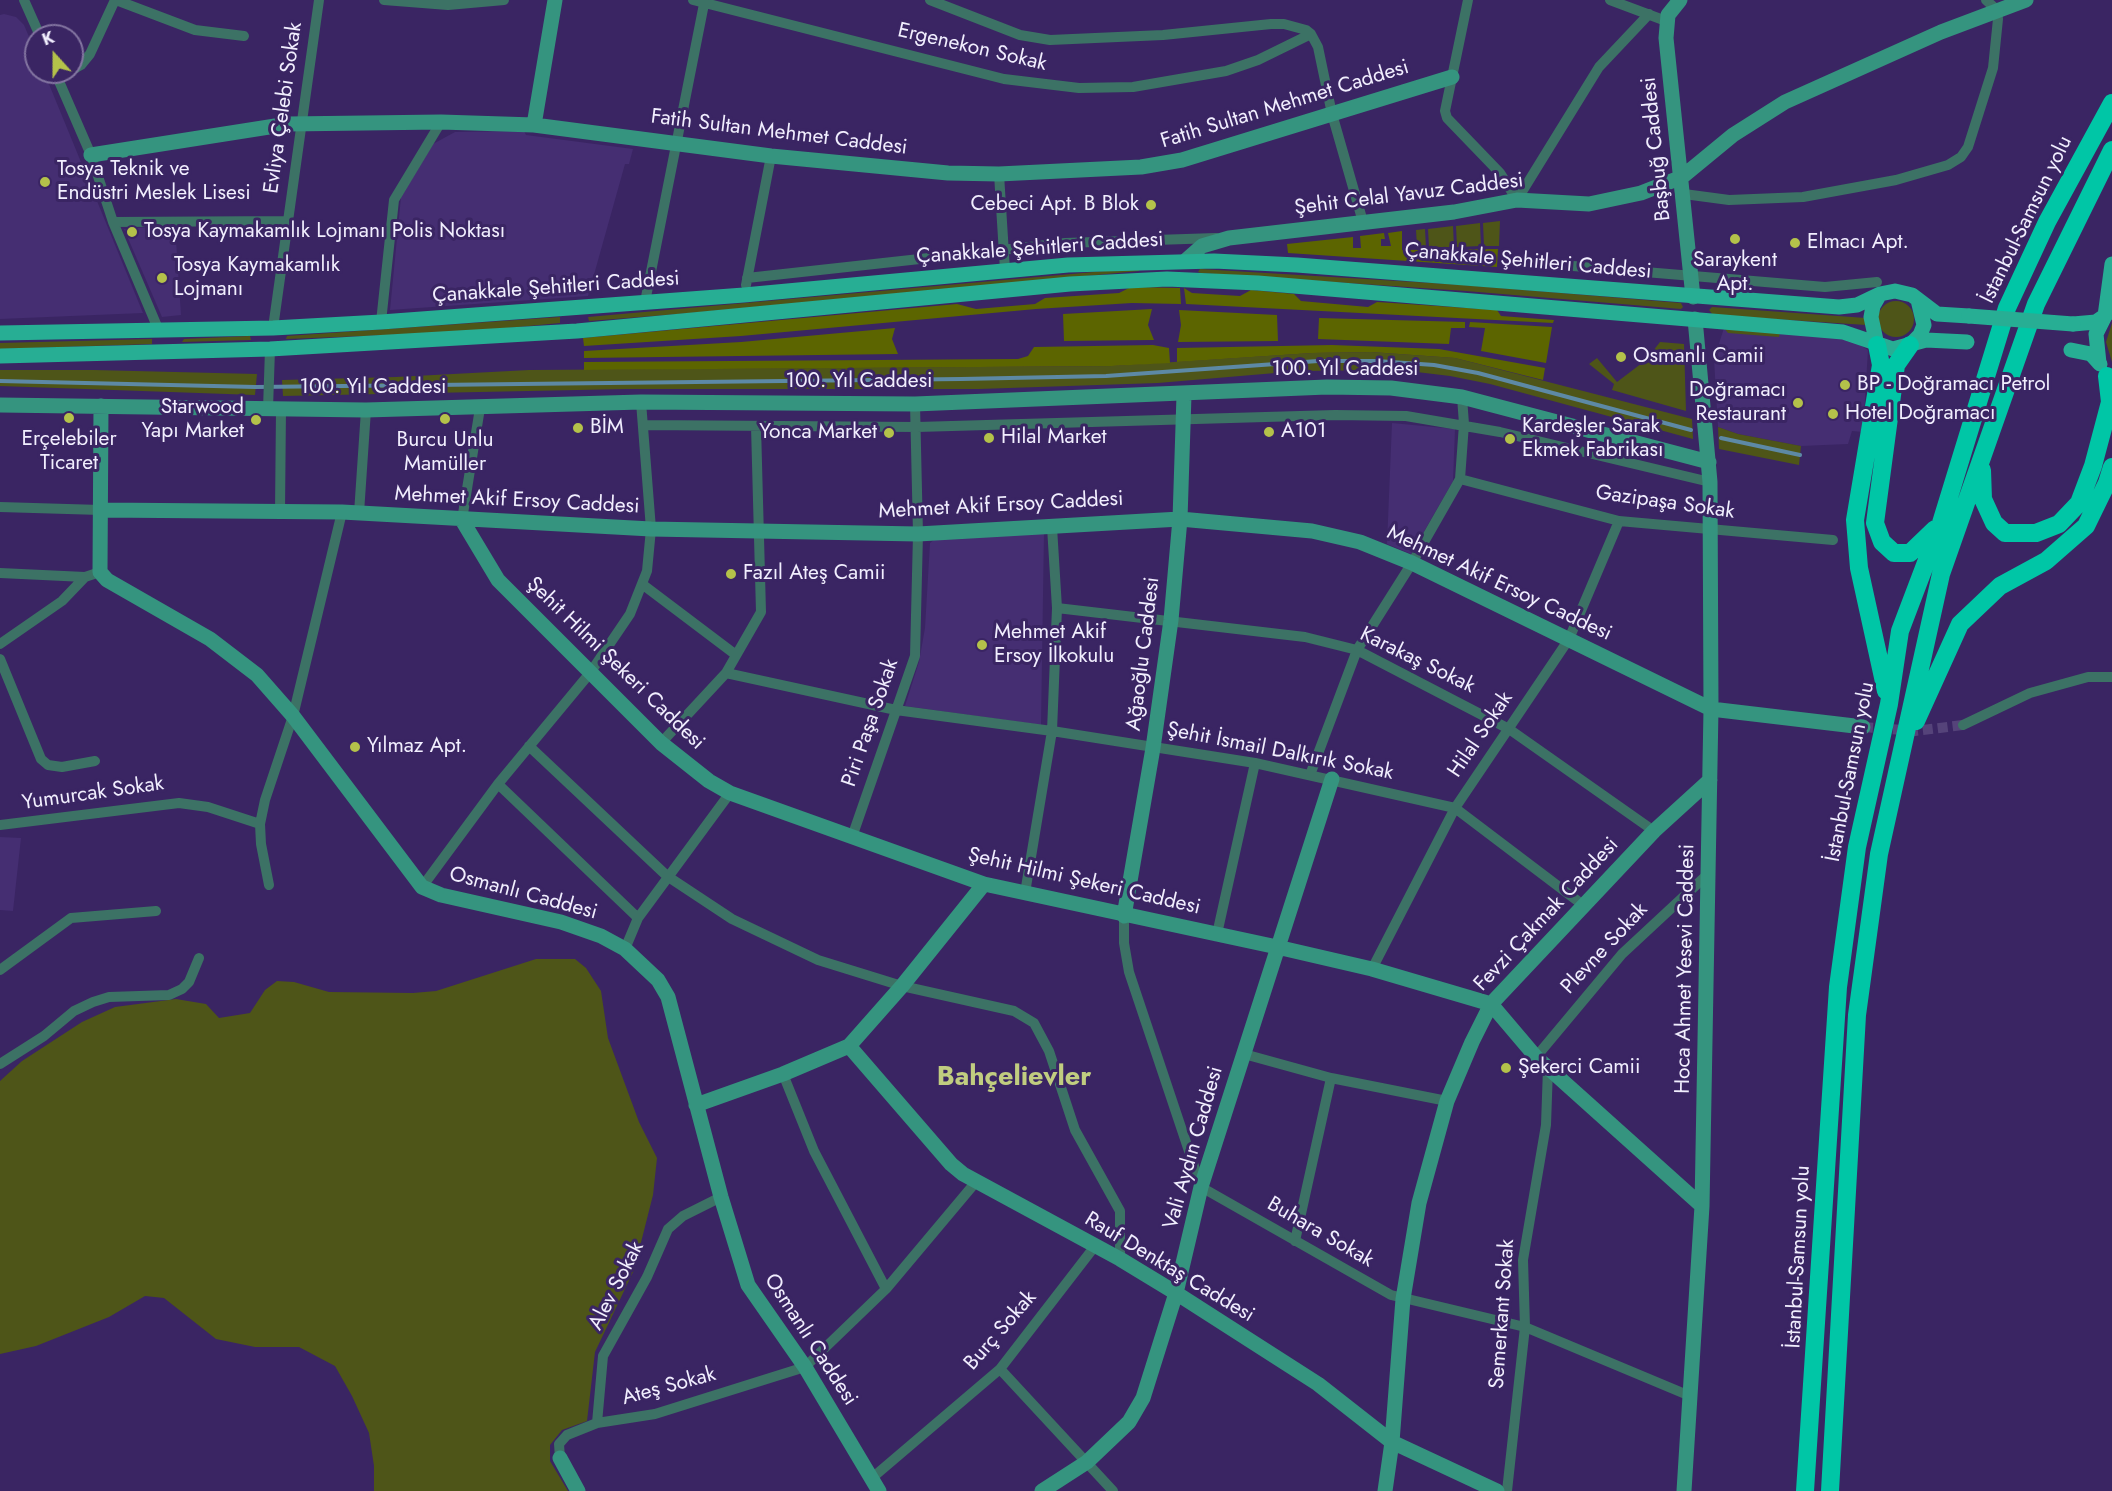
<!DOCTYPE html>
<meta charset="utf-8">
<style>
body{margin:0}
#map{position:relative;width:2112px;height:1491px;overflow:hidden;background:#3a2563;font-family:Jost,sans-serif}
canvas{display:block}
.north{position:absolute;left:24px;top:24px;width:60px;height:60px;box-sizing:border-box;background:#3a2563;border:2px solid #8375a1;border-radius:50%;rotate:339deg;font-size:16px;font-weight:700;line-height:24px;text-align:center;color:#f1eefe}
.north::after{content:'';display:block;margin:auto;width:21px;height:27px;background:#b4c24a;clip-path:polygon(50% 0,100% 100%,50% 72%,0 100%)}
</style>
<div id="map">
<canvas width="2112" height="1491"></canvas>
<div class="north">K</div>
</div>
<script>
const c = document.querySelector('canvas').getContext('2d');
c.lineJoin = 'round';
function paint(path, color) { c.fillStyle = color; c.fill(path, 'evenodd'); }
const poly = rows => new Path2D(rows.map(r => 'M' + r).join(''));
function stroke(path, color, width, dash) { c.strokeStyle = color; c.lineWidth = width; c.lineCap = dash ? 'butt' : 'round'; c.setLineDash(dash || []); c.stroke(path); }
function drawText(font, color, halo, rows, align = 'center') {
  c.font = font + ' Jost,sans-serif'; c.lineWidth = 6; c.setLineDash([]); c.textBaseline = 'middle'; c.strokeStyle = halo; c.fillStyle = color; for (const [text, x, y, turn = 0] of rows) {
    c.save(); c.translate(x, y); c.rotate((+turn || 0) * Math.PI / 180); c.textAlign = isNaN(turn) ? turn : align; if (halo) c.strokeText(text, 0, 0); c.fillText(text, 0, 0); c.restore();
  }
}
const built = poly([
 [4,14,16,17,24,25,36,53,36,72,44,72,143,313,0,319,0,15],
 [524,131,526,135,633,149,629,164,625,164,588,296,390,310,401,197,433,144,455,132],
 [175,225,181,315,162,317,124,229],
 [1724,328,1850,339,1868,350,1863,432,1852,431,1848,444,1801,446,1738,434,1718,427,1714,359],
 [1392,423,1455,429,1453,481,1411,554,1387,544],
 [1044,532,1041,725,905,706,919,662,925,628,930,543,935,539],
 [0,837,21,838,13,911,0,910]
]);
const green = poly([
 [1500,221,1499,246,1484,246,1483,223],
 [1480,223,1481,246,1457,247,1456,226],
 [1453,226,1454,247,1429,247,1428,229],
 [1425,229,1426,247,1417,247,1416,230],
 [1139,268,1139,271,691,313,589,321,588,317],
 [1200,269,1464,285,1681,303,1683,307,1681,309,1466,291,1201,273,1198,272],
 '1878 319a18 18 0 1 1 36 0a18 18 0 1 1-36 0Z',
 [1712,307,1866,318,1866,325,1713,315,1709,310],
 [560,317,560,323,466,332,286,339,287,336],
 [2112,323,2112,362,2106,342],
 [1724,328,1780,332,1779,337,1728,333],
 [250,336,251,340,182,342,184,339],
 [152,339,152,344,0,349,0,343],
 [1660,342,1684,344,1686,411,1612,390,1614,384,1589,364,1597,358,1617,382,1646,360],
 [1371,352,1455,358,1692,419,1693,439,1490,384,1450,376,1400,370,1299,371,1158,383,979,389,627,389,283,396,282,380,396,377,529,370,1112,366,1312,353],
 [0,370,94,370,257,374,255,395,0,386],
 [1718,427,1738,434,1801,446,1799,465,1719,449],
 [536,959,575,959,586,968,601,991,608,1038,639,1122,657,1158,653,1195,634,1270,595,1352,587,1421,562,1430,550,1445,550,1461,568,1491,374,1491,374,1466,369,1433,352,1396,335,1366,299,1347,255,1347,216,1339,164,1298,145,1296,109,1317,36,1346,0,1354,0,1081,22,1061,82,1022,115,1007,176,999,206,1004,219,1018,250,1013,265,990,277,981,294,982,329,992,413,993,436,991]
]);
const forest = poly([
 [1402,231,1402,250,1498,249,1497,267,1288,253,1287,244,1353,237,1353,248,1361,248,1360,236,1384,233,1385,239,1381,239,1381,246,1391,246,1388,233],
 [1131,287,1180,288,1181,304,1132,303,1036,309,741,336,584,346,583,338,957,304,976,309,1035,304,1045,298,1119,293],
 [1184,288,1192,293,1240,296,1251,290,1294,294,1301,301,1368,307,1377,302,1497,310,1501,316,1554,320,1553,323,1186,304],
 [1152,309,1148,325,1154,340,1064,341,1063,314],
 [1179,310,1277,315,1278,341,1178,342,1181,325],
 [1319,318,1465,322,1465,328,1451,328,1449,344,1318,339],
 [1470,322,1552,327,1546,363,1481,351,1485,328,1469,327],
 [895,328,892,339,898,354,584,358,584,351,741,342],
 [1153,345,1169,348,1170,363,1112,366,584,370,584,362,1018,359,1028,356,1034,347],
 [1332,345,1439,349,1545,368,1543,380,1455,358,1371,352,1312,353,1177,362,1177,348]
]);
const stream = poly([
 [0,381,256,387,961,379,1106,376,1318,361,1377,361,1434,365,1478,373,1691,430],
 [1721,438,1800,455]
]);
const streetTunnel = poly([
 [1863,727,1915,731,1963,725]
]);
const street = poly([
 [24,0,40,36],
 [116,0,195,30,244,36],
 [384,0,448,5,504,0],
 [693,0,1004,79,1079,88,1133,87,1226,71,1258,60,1311,34],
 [930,0,1020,35,1050,40,1163,35,1271,24,1284,24,1306,30,1311,34,1318,47,1332,114,1363,222],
 [1468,0,1445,111,1447,118,1500,173,1517,200],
 [1610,0,1666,21],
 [55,72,91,155,113,222,159,331],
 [58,78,81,65,90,54,115,0],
 [999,174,1005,270],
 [1684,194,1729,200,1803,197,1896,180,1948,165,1961,157,1968,147,1993,68,1998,19,1997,10,1986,0],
 [1517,200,1599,67,1649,14],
 [113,222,289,221],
 [1513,261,1825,287,1877,282],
 [747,278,1065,243,1216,238],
 [746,285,771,156],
 [645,302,704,4],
 [381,322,394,200,441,122],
 [273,328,319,0],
 [268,409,270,349],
 [643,425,917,427,1335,415,1406,416,1500,432,1710,482],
 [1460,479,1619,521,1833,540],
 [0,507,101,510],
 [280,511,281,409],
 [359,513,366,410],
 [462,520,480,408],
 [0,573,85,577,100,572],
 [642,584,736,655],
 [1057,608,1305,637,1357,650,1509,729,1654,831],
 [0,644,62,601,85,577],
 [0,659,41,759,48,765,62,767,95,761],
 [726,673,896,710,1052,731,1255,763,1455,808,1583,905],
 [1963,725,2030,693,2088,677,2112,677],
 [661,743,726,673,761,612,756,426],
 [529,746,667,876,732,919,818,960,902,986,1014,1011,1034,1023,1049,1051,1075,1130,1120,1211,1120,1259],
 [1310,775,1357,650,1412,563,1460,479,1464,424,1462,397],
 [498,784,638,918],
 [0,825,179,803,208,807,260,824],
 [852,837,915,656,918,534,915,404],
 [269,885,261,844,260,824,265,800,293,716,342,512],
 [422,887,498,784,590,673,630,614,647,571,651,529,641,402],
 [1025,893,1052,731,1057,608,1052,527],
 [1124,916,1124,943,1129,972,1201,1187,1391,1295,1525,1327,1690,1396],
 [1217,934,1255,763],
 [625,949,638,918,730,793],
 [1372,969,1455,808,1569,639,1619,521],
 [0,970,71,918,156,911],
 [1244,1054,1331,1078,1447,1101],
 [1536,1057,1622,954,1708,874],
 [0,1064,44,1036,74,1011,93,1002,109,997,169,995,182,989,189,982,199,958],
 [783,1074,814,1151,886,1289],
 [1295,1241,1331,1078],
 [1000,1369,1113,1491],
 [597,1423,603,1356,647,1277,668,1229,683,1216,721,1197],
 [560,1458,559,1444,567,1435,597,1423,655,1414,805,1367,886,1289,975,1183],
 [872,1478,1000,1369,1095,1246],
 [1507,1491,1525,1327,1523,1260,1546,1125,1548,1068]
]);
const secondary = poly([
 [1680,0,1668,15,1666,38,1693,297],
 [534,125,555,0],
 [91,155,288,124,441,122,534,125,771,156,948,173,999,174,1141,167,1182,160,1452,77],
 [1185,261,1202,246,1229,238,1454,212,1517,200,1589,204,1641,193,1682,177,1733,135,1785,102,1941,32,2026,0],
 [0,405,366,410,641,402,915,404,1327,387,1391,388,1462,397,1709,462],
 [101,406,100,572,107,580,210,639,257,675,293,716,422,887,441,895,561,922,601,936,625,949,658,980,668,997,721,1197,748,1285,805,1367,879,1491],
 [101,510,342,512,651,529,918,534,1180,519,1312,531,1360,542,1412,563,1711,709,1863,727],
 [462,520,498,580,661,743,709,781,730,793,984,884,1277,947,1372,969,1491,1004,1536,1057,1702,1206],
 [1124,916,1153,748,1171,620,1180,519,1184,395],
 [849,1046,951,1164,963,1174,1120,1259,1176,1293,1318,1384,1392,1442,1497,1491],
 [696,1105,783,1074,849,1046,902,986,984,884],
 [560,1458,578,1491],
 [1042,1491,1087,1462,1129,1422,1143,1398,1176,1293,1201,1187,1332,779],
 [1385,1491,1392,1442,1403,1299,1419,1203,1447,1101,1472,1042,1491,1004,1654,831,1710,780],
 [1684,1491,1702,1206,1711,709,1710,482,1695,319]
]);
const primary = poly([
 [2073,324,2096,322,2106,315],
 [0,333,273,328,381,322,744,295,1068,265,1214,261,1297,265,1839,307,1857,305,1880,294,1895,291,1912,295,1937,314,1969,316],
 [1877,345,1871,317,1873,306,1880,294],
 [1910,345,1920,335,1924,325,1918,300],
 [2071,350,2091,354,2100,364],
 [0,356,270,349,577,331,1070,284,1167,279,1258,283,1843,332,1893,349,1926,340,1967,342],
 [2099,363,2096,334,2105,316,2112,264]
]);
const highway = poly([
 [1877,345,1881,365,1855,520,1859,568,1886,691],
 [1910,345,1896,365,1875,523,1882,542,1894,553,1910,553,1935,529],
 [1982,470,1983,499,1994,523,2005,533,2036,533,2059,524,2079,503,2093,466,2110,402,2107,376],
 [1916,721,1960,624,2000,586,2046,561,2086,526,2107,483,2112,467],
 [1805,1491,1838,987,1857,847,1889,704,1900,631,1941,523,2007,308,2047,222,2112,103],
 [1830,1491,1857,1015,1879,854,1941,574,2036,304,2112,150]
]);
const primaryBridge = poly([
 [1969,316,2073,324]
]);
const markers = [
 [45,182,6,"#b4c24a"],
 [1151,205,6,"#b4c24a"],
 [132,232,6,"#b4c24a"],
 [1735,239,6,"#b4c24a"],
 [1795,243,6,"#b4c24a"],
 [162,278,6,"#b4c24a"],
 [1621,357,6,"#b4c24a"],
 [1845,385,6,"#b4c24a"],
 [1798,403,6,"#b4c24a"],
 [1833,414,6,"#b4c24a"],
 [69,418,6,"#b4c24a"],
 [445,419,6,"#b4c24a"],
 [256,420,6,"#b4c24a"],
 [578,428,6,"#b4c24a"],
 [1269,432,6,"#b4c24a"],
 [889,433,6,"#b4c24a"],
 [989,438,6,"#b4c24a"],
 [1510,439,6,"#b4c24a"],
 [731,574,6,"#b4c24a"],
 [982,645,6,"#b4c24a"],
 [355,747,6,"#b4c24a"],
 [1506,1068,6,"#b4c24a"]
];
const streetNames = [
 ["Ergenekon Sokak",972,48,13],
 ["Fatih Sultan Mehmet Caddesi",1285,105,-17],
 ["Evliya Çelebi Sokak",284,108,-82],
 ["Fatih Sultan Mehmet Caddesi",779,133,7],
 ["Başbuğ Caddesi",1657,149,-96],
 ["Şehit Celal Yavuz Caddesi",1409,195,-7],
 ["İstanbul-Samsun yolu",2027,220,-64],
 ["Çanakkale Şehitleri Caddesi",1040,249,-4],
 ["Çanakkale Şehitleri Caddesi",1528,262,5],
 ["Çanakkale Şehitleri Caddesi",556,288,-4],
 ["100. Yıl Caddesi",1345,370],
 ["100. Yıl Caddesi",859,382],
 ["100. Yıl Caddesi",373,388],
 ["Mehmet Akif Ersoy Caddesi",517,501,3],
 ["Gazipaşa Sokak",1665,503,8],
 ["Mehmet Akif Ersoy Caddesi",1001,506,-3],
 ["Mehmet Akif Ersoy Caddesi",1499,584,25],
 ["Ağaoğlu Caddesi",1144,654,-83],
 ["Karakaş Sokak",1417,661,26],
 ["Şehit Hilmi Şekeri Caddesi",615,664,44],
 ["Piri Paşa Sokak",871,723,-71],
 ["Hilal Sokak",1481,735,-56],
 ["Şehit İsmail Dalkırık Sokak",1280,752,11],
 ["İstanbul-Samsun yolu",1851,772,-79],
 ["Yumurcak Sokak",93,794,-8],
 ["Şehit Hilmi Şekeri Caddesi",1084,882,13],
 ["Osmanlı Caddesi",523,894,15],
 ["Fevzi Çakmak Caddesi",1547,915,-47],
 ["Plevne Sokak",1605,949,-47],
 ["Hoca Ahmet Yesevi Caddesi",1686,969,-89],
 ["Vali Aydın Caddesi",1194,1148,-74],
 ["Buhara Sokak",1320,1233,30],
 ["İstanbul-Samsun yolu",1799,1257,-87],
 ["Rauf Denktaş Caddesi",1169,1268,31],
 ["Alev Sokak",617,1286,-63],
 ["Semerkant Sokak",1503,1314,-86],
 ["Burç Sokak",1001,1331,-49],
 ["Osmanlı Caddesi",810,1340,57],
 ["Ateş Sokak",669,1387,-15]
];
const poiNames = [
 ["Tosya Teknik ve",57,170],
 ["Endüstri Meslek Lisesi",57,194],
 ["Cebeci Apt. B Blok",1139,205,"right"],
 ["Tosya Kaymakamlık Lojmanı Polis Noktası",144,232],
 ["Elmacı Apt.",1807,243],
 ["Saraykent",1735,261,"center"],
 ["Apt.",1735,285,"center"],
 ["Tosya Kaymakamlık",174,266],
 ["Lojmanı",174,290],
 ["Osmanlı Camii",1633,357],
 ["BP - Doğramacı Petrol",1857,385],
 ["Doğramacı",1786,391,"right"],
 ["Restaurant",1786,415,"right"],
 ["Starwood",244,408,"right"],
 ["Yapı Market",244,432,"right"],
 ["Hotel Doğramacı",1845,414],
 ["Kardeşler Sarak",1522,427],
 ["Ekmek Fabrikası",1522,451],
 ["BİM",590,428],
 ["A101",1281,432],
 ["Yonca Market",877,433,"right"],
 ["Hilal Market",1001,438],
 ["Erçelebiler",69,440,"center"],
 ["Ticaret",69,464,"center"],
 ["Burcu Unlu",445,441,"center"],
 ["Mamüller",445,465,"center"],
 ["Fazıl Ateş Camii",743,574],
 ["Mehmet Akif",994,633],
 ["Ersoy İlkokulu",994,657],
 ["Yılmaz Apt.",367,747],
 ["Şekerci Camii",1518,1068]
];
const districtNames = [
 ["Bahçelievler",1014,1078]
];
paint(built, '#452e72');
paint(green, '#4e5518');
paint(forest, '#5c6500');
stroke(stream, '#5d89a5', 4);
stroke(streetTunnel, '#55437a', 10, [10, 5]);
stroke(street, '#3c7265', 10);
stroke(secondary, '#35947f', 15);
stroke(primary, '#27ae94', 15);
stroke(highway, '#00c6a6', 18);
stroke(primaryBridge, '#27ae94', 15);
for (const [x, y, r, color] of markers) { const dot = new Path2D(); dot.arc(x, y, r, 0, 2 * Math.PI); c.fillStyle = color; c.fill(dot); stroke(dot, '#3a2563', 2); }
drawText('21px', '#f1eefe', '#3a2563', streetNames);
drawText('21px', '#f1eefe', '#3a2563', poiNames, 'left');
drawText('bold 27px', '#c1cd80', '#3a2563', districtNames);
</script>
